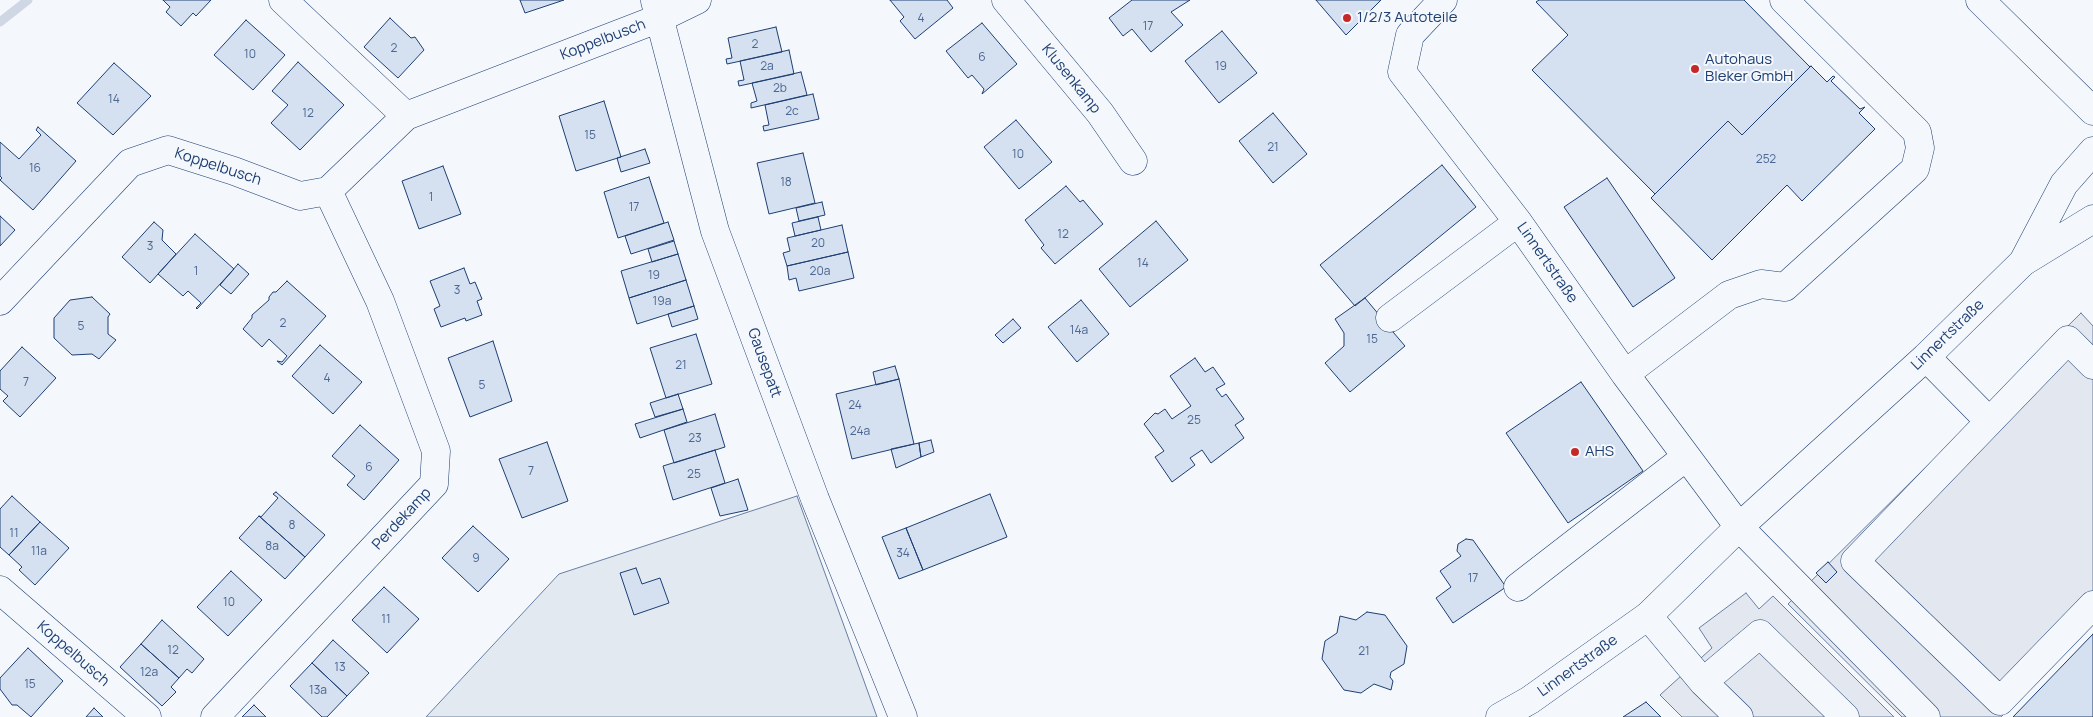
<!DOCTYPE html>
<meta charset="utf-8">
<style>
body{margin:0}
canvas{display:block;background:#f4f7fb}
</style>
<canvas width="2093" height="717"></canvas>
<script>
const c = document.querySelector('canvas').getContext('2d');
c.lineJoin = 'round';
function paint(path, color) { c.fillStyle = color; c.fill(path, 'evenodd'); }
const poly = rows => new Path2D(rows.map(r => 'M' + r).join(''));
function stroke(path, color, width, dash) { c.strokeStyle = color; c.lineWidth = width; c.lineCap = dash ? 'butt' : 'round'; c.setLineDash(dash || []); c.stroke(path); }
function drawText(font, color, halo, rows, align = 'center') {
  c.font = font + ' Manrope,sans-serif'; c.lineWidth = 4; c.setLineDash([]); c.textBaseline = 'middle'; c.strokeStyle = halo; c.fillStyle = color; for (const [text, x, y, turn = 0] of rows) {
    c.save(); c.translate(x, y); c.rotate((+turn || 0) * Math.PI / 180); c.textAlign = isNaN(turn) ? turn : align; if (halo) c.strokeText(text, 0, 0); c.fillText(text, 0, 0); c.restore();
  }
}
const green = poly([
 [797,496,877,717,426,717,559,574,797,496]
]);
const parking = poly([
 [2081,313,2093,326,2093,622,2001,717,1902,717,1788,604,2081,313],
 [1746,593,1759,609,1773,596,1894,717,1682,717,1660,695,1712,648,1699,628,1746,593]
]);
const stream = poly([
 [0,22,28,0]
]);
const building = poly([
 [163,0,211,0,196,16,193,13,181,26,166,12,170,7,163,0],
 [520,0,564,0,525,13,520,0],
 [890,0,947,0,953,8,915,39,900,21,904,17,890,0],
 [1132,0,1190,0,1171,12,1183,25,1151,52,1132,29,1123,36,1109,18,1132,0],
 [1316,0,1381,0,1346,35,1316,0],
 [1539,0,1744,0,1810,67,1742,135,1728,121,1655,194,1532,70,1568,35,1536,2,1539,0],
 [390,18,411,38,415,37,424,50,398,78,364,47,390,18],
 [246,20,285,55,253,90,214,55,246,20],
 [982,23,1017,64,982,94,984,89,972,75,968,78,946,51,982,23],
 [776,27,782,52,727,64,726,59,732,58,728,38,776,27],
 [1222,31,1257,73,1219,103,1185,61,1222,31],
 [789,50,794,74,739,86,738,81,744,80,740,61,789,50],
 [298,62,344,105,300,150,271,123,288,105,272,91,298,62],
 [114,63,151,96,113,135,77,103,114,63],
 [1811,66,1827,82,1833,76,1835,77,1831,81,1860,109,1865,107,1859,113,1875,129,1802,201,1787,185,1712,260,1651,198,1728,121,1742,135,1811,66],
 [801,72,807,95,751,108,751,103,757,101,752,83,801,72],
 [813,94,819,119,764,131,763,126,769,125,765,105,813,94],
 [604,101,621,157,576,171,559,116,604,101],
 [1273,113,1307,154,1273,183,1239,141,1273,113],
 [1016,120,1052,162,1019,189,984,147,1016,120],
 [38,127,76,161,33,210,0,180,2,178,0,176,0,142,19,159,41,135,36,130,38,127],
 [645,149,650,163,621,172,617,158,645,149],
 [803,153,815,203,769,214,757,163,803,153],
 [1442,165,1476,207,1355,306,1320,265,1442,165],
 [443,166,461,214,419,229,402,181,443,166],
 [649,177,664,223,618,238,604,192,649,177],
 [1607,178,1675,278,1633,307,1564,207,1607,178],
 [1066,186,1080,202,1083,200,1103,224,1055,264,1041,248,1044,245,1025,220,1066,186],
 [822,202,825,215,799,221,796,208,822,202],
 [0,216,15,230,0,246,0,216],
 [818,217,821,230,795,236,792,223,818,217],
 [1156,221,1188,260,1130,307,1099,269,1156,221],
 [154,222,163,230,162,240,176,254,150,283,122,257,154,222],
 [668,222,674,240,631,254,625,236,668,222],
 [842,225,848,252,787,266,783,253,790,251,787,238,842,225],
 [195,234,234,269,197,309,196,308,201,303,188,291,183,296,158,274,195,234],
 [674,241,678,254,652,262,648,249,674,241],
 [848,252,854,278,799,291,796,278,789,280,787,266,848,252],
 [678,254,686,280,629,298,621,271,678,254],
 [238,264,249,274,231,294,220,285,238,264],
 [464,268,470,284,475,282,482,299,477,301,482,315,466,321,465,318,441,327,434,309,440,306,430,281,464,268],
 [686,280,694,306,637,324,629,298,686,280],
 [287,281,326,316,282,365,277,361,282,362,287,356,269,339,262,347,243,329,252,318,252,315,269,300,269,297,273,292,276,292,287,281],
 [92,297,110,314,108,317,108,334,116,340,99,359,92,354,72,355,54,338,54,318,70,300,92,297],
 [1365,298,1385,322,1394,323,1393,332,1405,346,1350,392,1325,363,1344,346,1344,333,1335,319,1365,298],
 [1081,300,1109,334,1077,362,1048,327,1081,300],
 [694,306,698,319,672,327,668,314,694,306],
 [1013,319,1021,328,1003,343,995,335,1013,319],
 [696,334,712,384,666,398,650,348,696,334],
 [493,341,512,401,470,417,448,358,493,341],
 [320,345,362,382,333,414,292,376,320,345],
 [22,347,56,378,20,417,3,401,8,396,0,389,0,371,22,347],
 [1195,358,1205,372,1213,367,1225,384,1216,389,1222,397,1226,394,1244,419,1235,425,1244,438,1211,463,1202,450,1190,458,1195,465,1172,482,1155,457,1164,451,1144,424,1155,413,1158,414,1165,409,1172,419,1191,406,1170,376,1195,358],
 [895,366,899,379,876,385,873,372,895,366],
 [899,379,914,444,852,459,836,394,899,379],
 [1581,382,1643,471,1568,523,1506,433,1581,382],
 [678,394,683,409,655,417,650,403,678,394],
 [683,409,687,422,640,438,635,424,683,409],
 [715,414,725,447,674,463,664,430,715,414],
 [360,425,399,460,364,500,347,485,355,476,332,456,360,425],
 [931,440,934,452,921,457,919,443,931,440],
 [547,442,568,501,522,518,499,459,547,442],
 [919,443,921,457,896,468,891,449,919,443],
 [715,450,725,483,673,500,663,466,715,450],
 [738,479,748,510,720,516,711,488,738,479],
 [276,492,325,535,305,557,259,516,261,517,278,498,273,494,276,492],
 [990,494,1007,537,923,570,906,528,990,494],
 [12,496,40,522,9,555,0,547,0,509,12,496],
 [259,516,305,557,285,579,239,538,259,516],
 [40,522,69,548,35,585,19,570,22,567,9,555,40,522],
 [473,526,509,559,478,592,442,558,473,526],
 [906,528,923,570,899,579,882,537,906,528],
 [1466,539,1473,540,1506,587,1453,623,1436,598,1451,587,1440,571,1461,556,1457,551,1458,544,1466,539],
 [1828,562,1837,572,1826,583,1816,573,1828,562],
 [636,568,642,584,660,578,669,603,634,615,620,573,636,568],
 [231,571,262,600,228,636,197,607,231,571],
 [384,587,419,619,387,653,352,620,384,587],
 [1367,612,1385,615,1407,646,1404,664,1391,672,1390,677,1393,681,1391,690,1374,684,1361,693,1344,690,1322,659,1325,641,1337,633,1340,616,1356,620,1367,612],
 [162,620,204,659,192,673,187,669,179,678,141,644,162,620],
 [2093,634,2093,717,2013,717,2093,634],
 [333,640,369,673,347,696,312,663,333,640],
 [141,644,179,678,171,687,176,692,162,706,120,667,141,644],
 [28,648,63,681,31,717,17,705,12,705,0,689,0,678,28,648],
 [312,663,347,696,327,717,322,717,290,686,312,663],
 [1646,702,1661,717,1623,717,1646,702],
 [254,705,266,717,242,717,254,705],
 [94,708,103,717,86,717,94,708]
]);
const minor = poly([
 [283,0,406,116],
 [1006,0,1100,113,1133,161],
 [1443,0,1410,35,1402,72,1518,222,1625,374,1739,527,1926,717],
 [655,1,715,231,815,499,903,717],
 [2023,262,2064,184,2093,151],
 [0,301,130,163,168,150,234,171,300,196,328,191,406,116,660,18,697,0],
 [1390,318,1518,222],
 [1926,357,1989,421],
 [2093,365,2068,340,1855,561,2000,701,2093,605],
 [1625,374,1729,295,1761,284,1785,287,1915,169,1920,148,1917,132,1784,0],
 [1518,587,1686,457],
 [0,590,147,717],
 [1648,616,1703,682,1739,717],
 [1703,682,1760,634,1845,717],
 [215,717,434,484,436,451,380,301,328,191],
 [1500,717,1530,700,1648,616,1739,527,1926,357,2023,262,2093,219]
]);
const major = poly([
 [1980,0,2093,111]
]);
const markers = [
 [1347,18,5,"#c62828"],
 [1695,69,5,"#c62828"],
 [1575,452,5,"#c62828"]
];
const numberNames = [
 ["4",921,19],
 ["17",1148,27],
 ["2",755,45],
 ["2",394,49],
 ["10",250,55],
 ["6",982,58],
 ["2a",767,67],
 ["19",1221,67],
 ["2b",780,89],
 ["14",114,100],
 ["2c",792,112],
 ["12",308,114],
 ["15",590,136],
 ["21",1273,148],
 ["10",1018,155],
 ["252",1766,160],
 ["16",35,169],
 ["18",786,183],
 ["1",431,198],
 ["17",634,208],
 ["12",1063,235],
 ["20",818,244],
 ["3",150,247],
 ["14",1143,264],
 ["1",196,272],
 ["20a",820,272],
 ["19",654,276],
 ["3",457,291],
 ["19a",662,302],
 ["2",283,324],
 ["5",81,327],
 ["14a",1079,331],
 ["15",1372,340],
 ["21",681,366],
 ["4",327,379],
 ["7",26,383],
 ["5",482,386],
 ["24",855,406],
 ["25",1194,421],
 ["24a",860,432],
 ["23",695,439],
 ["6",369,468],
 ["7",531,472],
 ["25",694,475],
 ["8",292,526],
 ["11",14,534],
 ["8a",272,547],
 ["11a",39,552],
 ["34",903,554],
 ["9",476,559],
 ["17",1473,579],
 ["10",229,603],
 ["11",386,620],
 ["12",173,651],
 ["21",1364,652],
 ["13",340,668],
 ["12a",149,673],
 ["15",30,685],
 ["13a",318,691]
];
const poiNames = [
 ["1/2/3 Autoteile",1357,18],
 ["Autohaus",1705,60],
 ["Bleker GmbH",1705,77],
 ["AHS",1585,452]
];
const streetNames = [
 ["Koppelbusch",603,40,-21],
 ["Klusenkamp",1071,79,51],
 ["Koppelbusch",218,167,18],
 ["Linnertstraße",1547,263,55],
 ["Linnertstraße",1948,335,-44],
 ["Gausepatt",764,363,70],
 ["Perdekamp",402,519,-47],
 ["Koppelbusch",73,654,41],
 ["Linnertstraße",1578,666,-36]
];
paint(green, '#e3e9f0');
stroke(green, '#687fa3', 1);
paint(parking, '#e3e8f0');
stroke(parking, '#687fa3', 1);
stroke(stream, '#cfd7e4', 9);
paint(building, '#d5e0f0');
stroke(building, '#1d3f73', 1);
stroke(minor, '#1d3f73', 29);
stroke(major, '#1d3f73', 29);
stroke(minor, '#f4f7fb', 28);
stroke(major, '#f4f7fb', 28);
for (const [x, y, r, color] of markers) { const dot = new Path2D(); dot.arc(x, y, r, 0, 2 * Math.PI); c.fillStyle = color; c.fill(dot); stroke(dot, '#f4f7fb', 2); }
drawText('12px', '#4b6792', null, numberNames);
drawText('15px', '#1d3f73', '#f4f7fb', poiNames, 'left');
drawText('15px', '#1d3f73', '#f4f7fb', streetNames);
</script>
